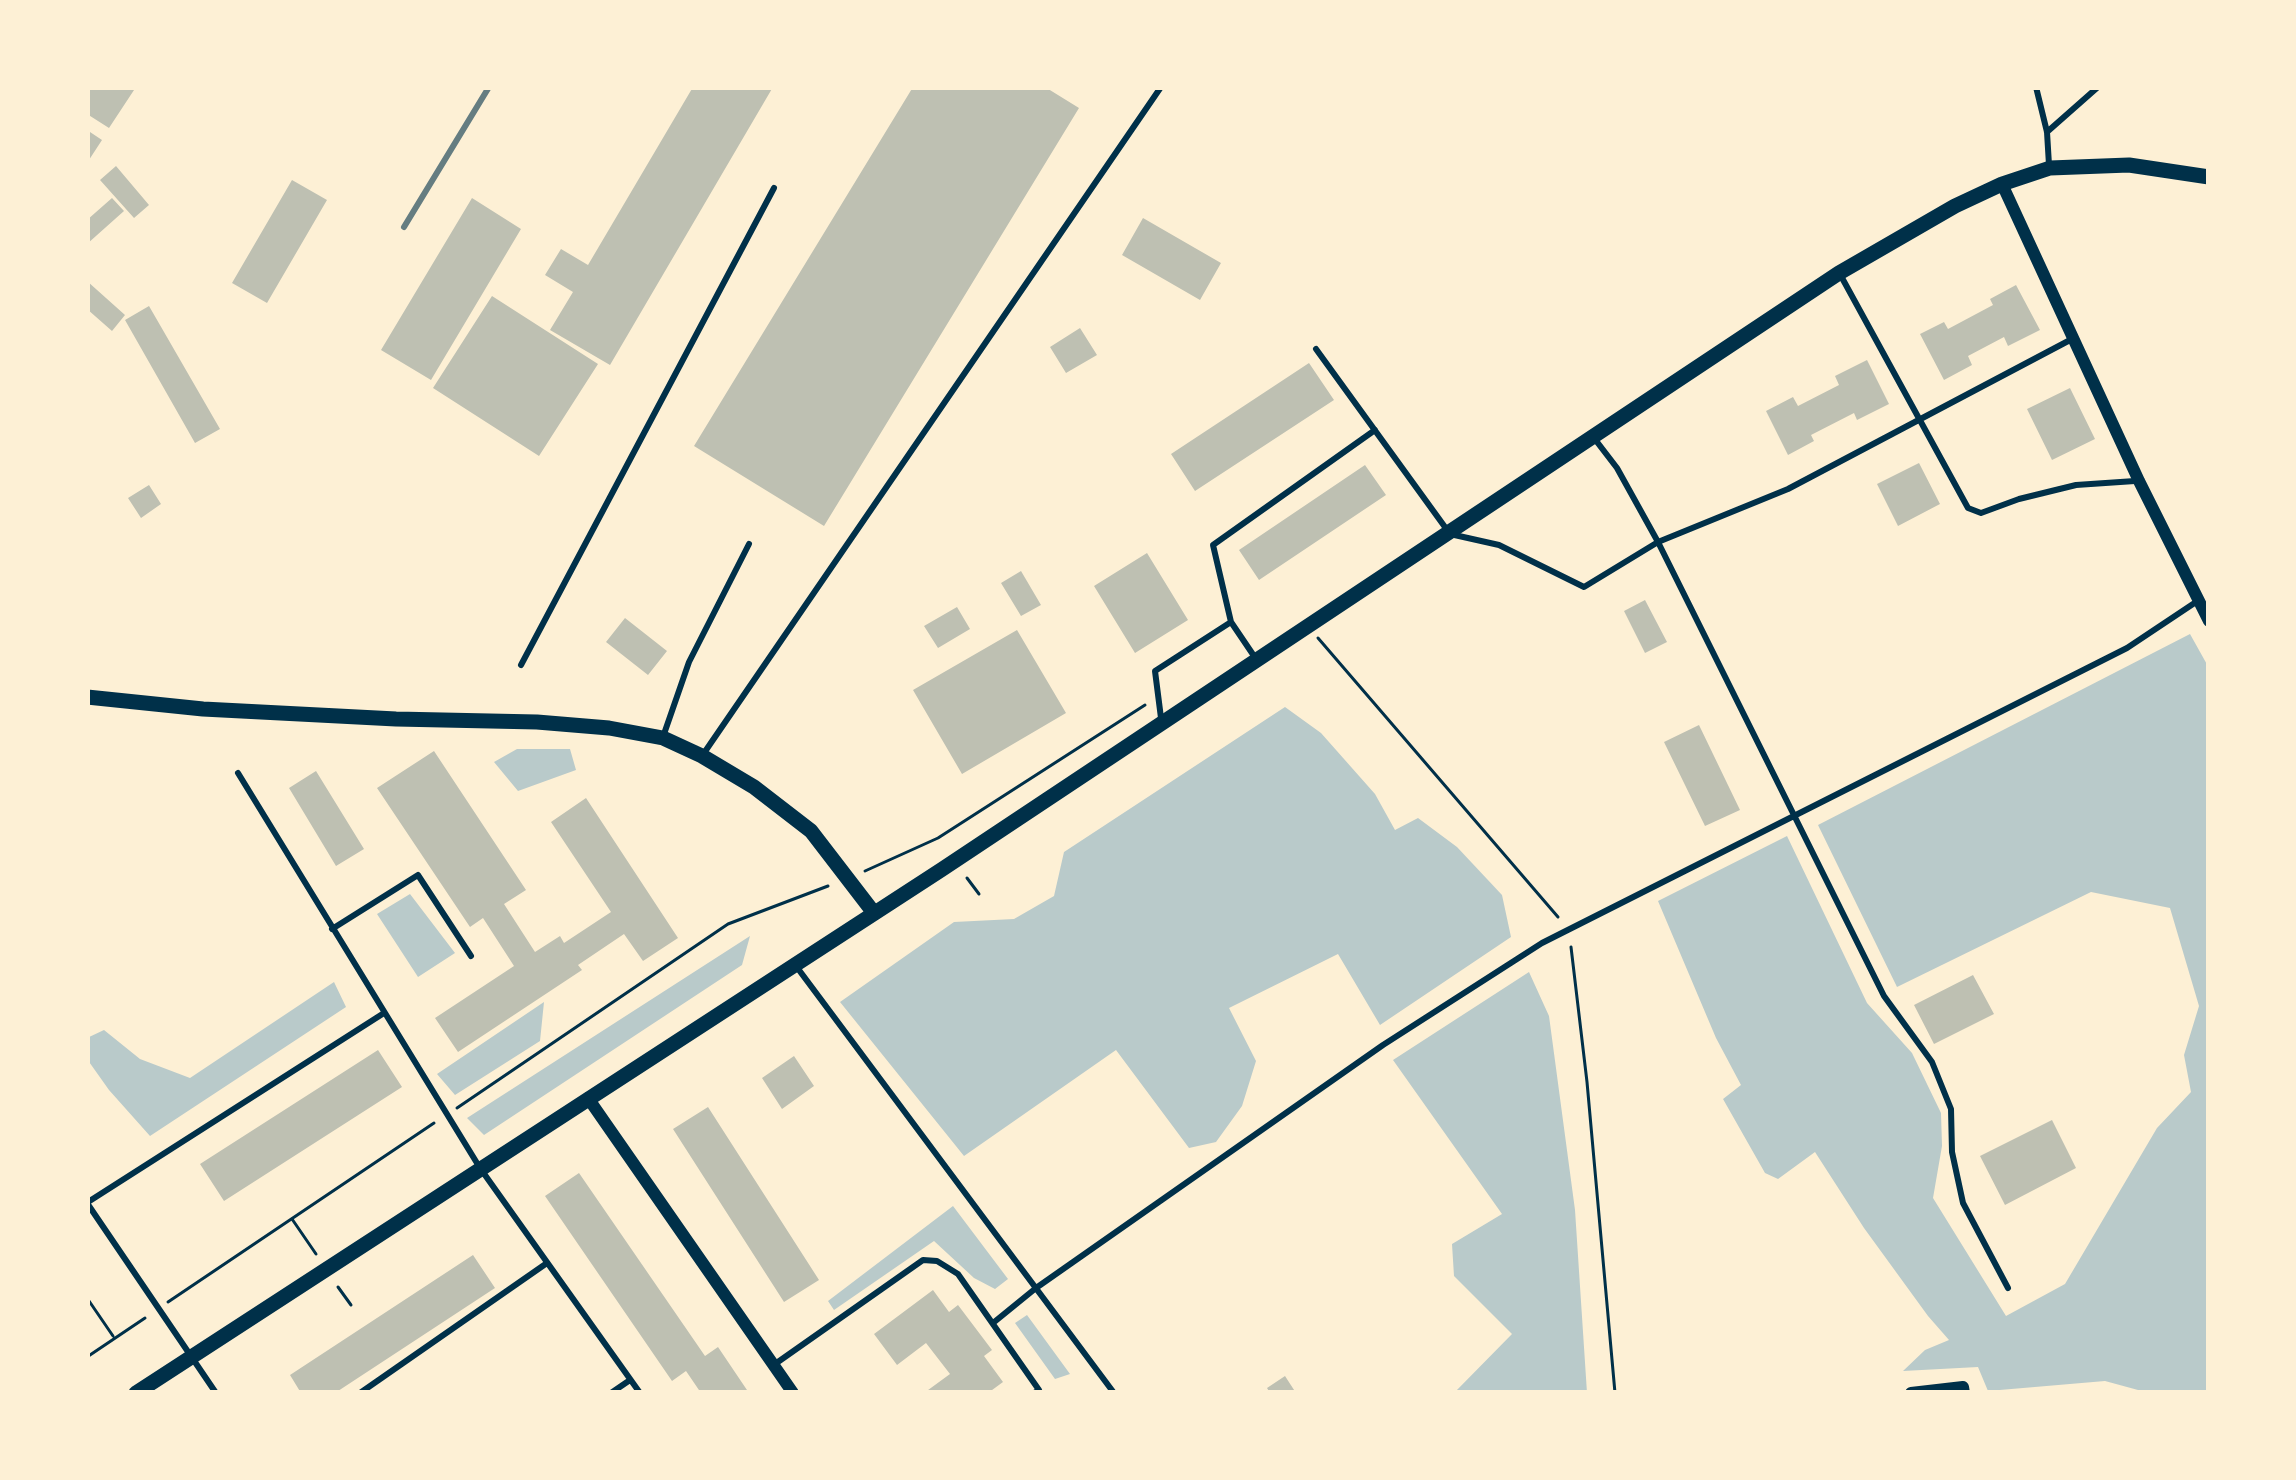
<!DOCTYPE html>
<style>
body{margin:0}
#map{position:relative;width:2296px;height:1480px;overflow:hidden;background:#fdf0d5;font-family:Mulish,sans-serif}
canvas{display:block}
.frame{position:absolute;inset:0;border:90px solid #fdf0d5;pointer-events:none}
</style>
<div id="map">
<canvas width="2296" height="1480"></canvas>
<div class="frame"></div>
</div>
<script>
const c = document.querySelector('canvas').getContext('2d');
c.lineJoin = 'round';
function paint(path, color) { c.fillStyle = color; c.fill(path, 'evenodd'); }
const poly = rows => new Path2D(rows.map(r => 'M' + r).join(''));
function stroke(path, color, width, dash) { c.strokeStyle = color; c.lineWidth = width; c.lineCap = dash ? 'butt' : 'round'; c.setLineDash(dash || []); c.stroke(path); }
const green = poly([
 [2190,634,2209,668,2209,1393,2149,1393,2105,1381,1988,1391,1978,1367,1903,1371,1925,1350,1949,1340,1928,1316,1864,1228,1815,1152,1778,1179,1765,1173,1723,1099,1741,1085,1716,1038,1658,901,1787,836,1867,1003,1912,1053,1941,1113,1942,1146,1933,1198,2006,1316,2065,1284,2157,1128,2191,1092,2184,1055,2199,1006,2170,908,2091,892,1897,987,1818,825],
 [1285,707,1321,733,1375,794,1395,830,1418,818,1457,847,1502,895,1511,937,1380,1025,1338,954,1229,1008,1256,1061,1242,1106,1216,1142,1189,1148,1116,1050,964,1156,840,1002,954,922,1014,919,1054,896,1064,852],
 [517,749,570,749,576,770,518,791,494,762],
 [410,894,455,953,418,977,377,914],
 [750,936,742,965,484,1135,467,1118],
 [1529,972,1549,1016,1575,1210,1587,1393,1454,1393,1512,1334,1454,1276,1452,1244,1502,1214,1393,1060],
 [334,982,346,1007,150,1136,109,1090,87,1059,87,1038,104,1030,140,1059,190,1078],
 [544,1002,540,1041,455,1095,437,1074],
 [953,1206,1008,1279,995,1289,974,1278,934,1241,834,1310,828,1301],
 [1027,1315,1070,1374,1055,1379,1015,1323]
]);
const building = poly([
 [87,87,136,87,109,128,87,114],
 [693,87,773,87,610,365,550,330,573,292,545,275,561,249,588,265],
 [913,87,1045,87,1079,108,824,526,694,446],
 [87,130,102,140,87,163],
 [116,166,149,205,134,218,100,180],
 [292,180,327,200,267,303,232,283],
 [112,198,124,211,87,244,87,220],
 [472,198,521,229,431,380,381,350],
 [1143,218,1221,263,1200,300,1122,255],
 [87,281,125,315,112,331,87,309],
 [2016,285,2040,330,2008,346,2004,337,1968,356,1972,365,1944,380,1920,334,1944,322,1948,329,1993,305,1990,299],
 [492,296,598,364,539,456,433,388],
 [149,306,220,429,195,443,125,320],
 [1080,328,1097,355,1066,373,1050,347],
 [1867,360,1889,404,1857,420,1854,413,1811,435,1814,441,1788,455,1766,411,1793,397,1798,406,1839,385,1835,376],
 [1309,363,1334,400,1195,491,1171,454],
 [2070,388,2095,439,2052,460,2027,409],
 [1919,463,1940,504,1898,526,1877,484],
 [1365,465,1386,495,1259,580,1239,550],
 [149,485,161,504,141,518,128,498],
 [1147,553,1188,620,1135,653,1094,586],
 [1021,571,1041,605,1021,616,1001,583],
 [1645,600,1667,642,1645,653,1624,611],
 [957,607,970,629,938,648,924,626],
 [625,618,667,651,648,675,606,642],
 [1017,630,1066,713,962,774,913,690],
 [1699,725,1740,810,1705,826,1664,742],
 [434,751,526,890,504,904,535,952,560,936,564,943,611,912,551,822,586,798,678,938,643,961,624,934,578,965,582,970,458,1052,435,1018,514,966,483,918,470,927,377,788],
 [316,771,364,849,336,866,289,788],
 [1973,975,1994,1014,1934,1044,1914,1005],
 [378,1050,402,1087,224,1201,200,1164],
 [794,1056,814,1086,782,1109,762,1078],
 [708,1107,819,1280,784,1302,673,1129],
 [2052,1120,2076,1168,2005,1205,1980,1156],
 [579,1173,705,1356,718,1347,749,1393,701,1393,686,1371,672,1381,545,1196],
 [473,1255,495,1288,335,1393,301,1393,290,1375],
 [933,1290,949,1312,958,1305,992,1350,984,1356,1003,1382,988,1393,924,1393,950,1374,926,1343,897,1365,874,1334],
 [1285,1376,1296,1393,1270,1393,1267,1388]
]);
const path = poly([
 [1318,638,1558,917],
 [865,871,938,838,1145,705],
 [967,878,979,894],
 [1571,947,1587,1082,1615,1393],
 [457,1108,728,924,828,886],
 [292,1219,316,1254],
 [338,1287,351,1305],
 [87,1298,113,1336],
 [168,1302,434,1123],
 [87,1357,145,1318]
]);
const service = poly([
 [2036,87,2047,132,2049,165],
 [2047,132,2098,87],
 [1841,276,1968,508,1981,513,2019,499,2076,485,2135,481],
 [1316,349,1450,534,1499,545,1584,587,1658,542,1617,468,1594,438],
 [1231,622,1213,545,1375,430],
 [521,665,774,188],
 [1161,718,1155,671,1231,622,1254,656],
 [664,734,689,662,749,544],
 [704,753,1161,87],
 [238,773,480,1168,640,1393],
 [332,929,418,875,471,956],
 [796,966,1114,1393],
 [87,1200,88,1202,384,1013],
 [87,1203,216,1393],
 [2008,1288,1963,1203,1952,1152,1951,1109,1932,1062,1884,996,1658,542,1788,489,2072,339],
 [993,1323,1036,1288,1383,1045,1542,943,2127,648,2196,602],
 [775,1364,923,1260,937,1261,958,1274,1039,1390,1034,1393],
 [360,1393,547,1263],
 [611,1393,630,1380]
]);
const minor = poly([
 [2002,184,2139,481,2209,621],
 [588,1098,793,1393],
 [1911,1393,1963,1387,1964,1393]
]);
const tertiary = poly([
 [87,697,203,709,396,719,537,722,609,728,663,738,702,756,754,787,811,831,874,913],
 [136,1393,941,870,1839,273,1955,206,2002,184,2050,168,2129,165,2209,177]
]);
const rail = poly([
 [404,227,489,87]
]);
paint(green, '#b9caca');
paint(building, '#bec0b2');
stroke(path, '#003049', 3);
stroke(service, '#003049', 6);
stroke(minor, '#003049', 12);
stroke(tertiary, '#003049', 15);
stroke(rail, '#657d81', 6);
</script>
